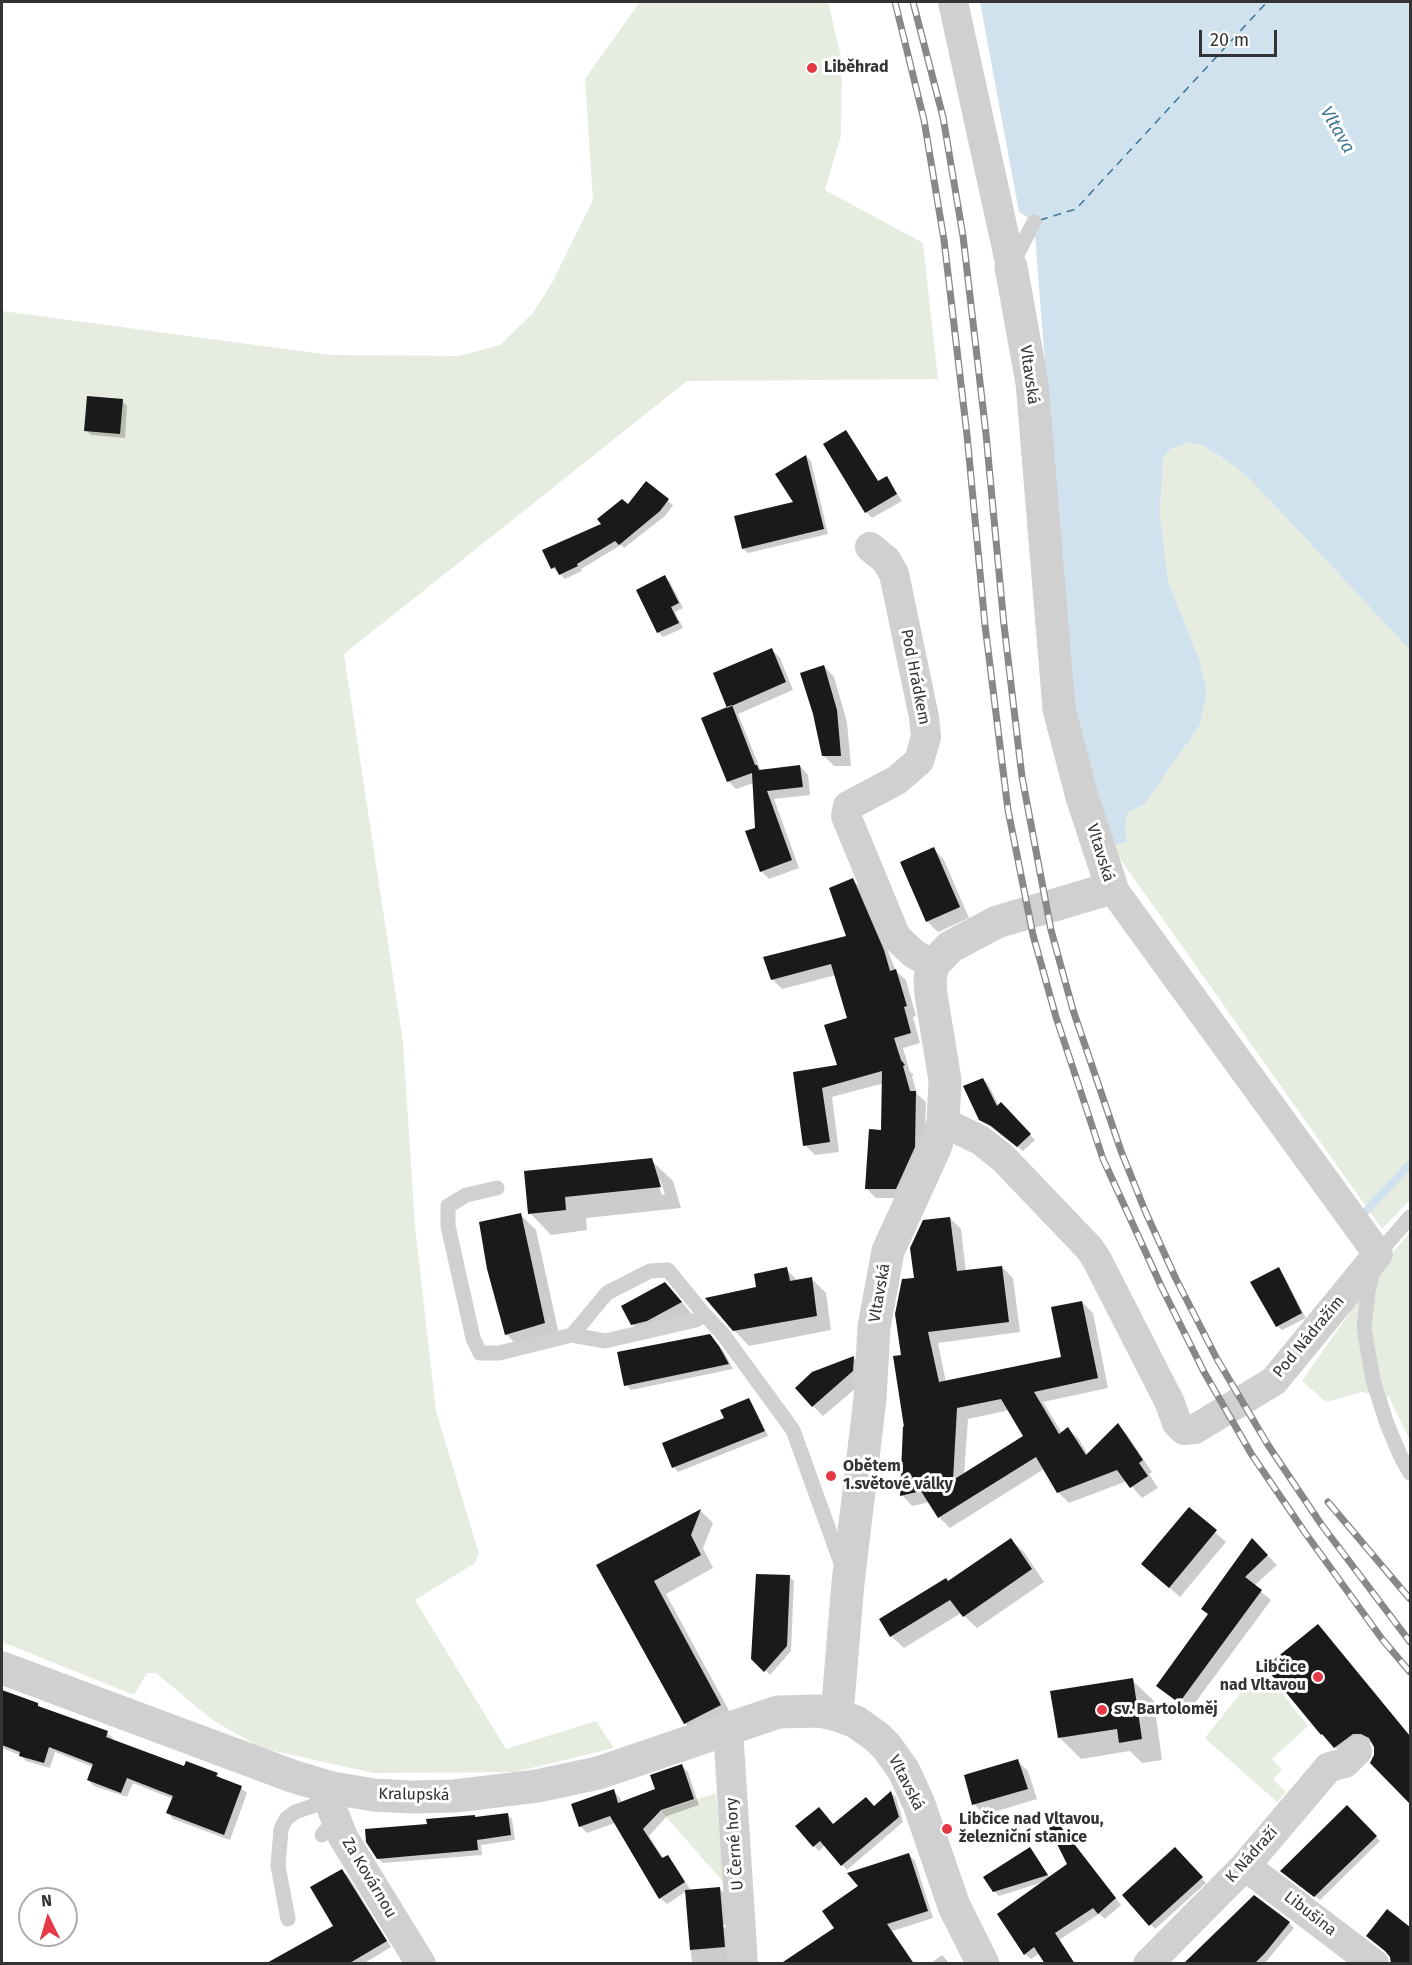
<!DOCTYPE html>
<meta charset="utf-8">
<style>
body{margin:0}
#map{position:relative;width:1412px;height:1965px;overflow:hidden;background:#fff;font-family:"Fira Sans",sans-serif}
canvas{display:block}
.frame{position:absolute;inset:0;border:3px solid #333;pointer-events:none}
.north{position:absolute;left:18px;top:1887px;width:60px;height:60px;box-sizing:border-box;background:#fff;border:2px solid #adadad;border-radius:50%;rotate:355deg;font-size:16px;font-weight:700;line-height:24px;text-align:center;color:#333}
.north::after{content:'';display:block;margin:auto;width:21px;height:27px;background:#e63946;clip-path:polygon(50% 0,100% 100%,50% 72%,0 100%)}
.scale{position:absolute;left:1199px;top:30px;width:78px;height:27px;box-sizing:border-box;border:3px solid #333;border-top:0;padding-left:8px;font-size:18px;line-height:21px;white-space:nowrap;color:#333;-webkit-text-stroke:4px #fff;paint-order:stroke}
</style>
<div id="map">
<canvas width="1412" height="1965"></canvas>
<div class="frame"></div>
<div class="north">N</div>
<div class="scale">20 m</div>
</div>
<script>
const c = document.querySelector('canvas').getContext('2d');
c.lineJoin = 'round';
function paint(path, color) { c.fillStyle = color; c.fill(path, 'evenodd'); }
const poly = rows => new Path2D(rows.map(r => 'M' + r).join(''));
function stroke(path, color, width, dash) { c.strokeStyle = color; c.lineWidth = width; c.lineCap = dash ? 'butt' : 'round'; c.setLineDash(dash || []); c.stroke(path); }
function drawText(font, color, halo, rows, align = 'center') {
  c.font = font + ' "Fira Sans",sans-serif'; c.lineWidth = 6; c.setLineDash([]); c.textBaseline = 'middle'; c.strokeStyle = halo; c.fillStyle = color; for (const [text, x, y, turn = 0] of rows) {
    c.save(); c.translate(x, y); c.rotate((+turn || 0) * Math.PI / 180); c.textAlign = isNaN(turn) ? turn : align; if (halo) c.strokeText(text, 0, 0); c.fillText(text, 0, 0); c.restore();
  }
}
const green = poly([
 [640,2,828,2,842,61,841,135,825,190,923,243,938,379,687,381,344,654,403,1042,415,1226,436,1411,479,1554,475,1563,415,1600,506,1749,596,1721,614,1748,515,1772,373,1773,261,1748,211,1719,156,1673,147,1673,134,1695,2,1642,2,311,330,355,459,356,500,345,532,314,552,283,593,200,585,79],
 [1186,443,1202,445,1226,460,1247,476,1410,650,1410,1200,1382,1229,1111,846,1127,842,1125,828,1128,812,1144,805,1200,725,1207,691,1199,659,1168,581,1160,514,1163,459,1170,449],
 [1410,1232,1410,1347,1409,1350,1410,1351,1410,1441,1389,1397,1361,1392,1326,1402,1302,1381,1386,1261],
 [1261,1667,1308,1726,1272,1759,1282,1770,1273,1779,1286,1792,1277,1802,1205,1738],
 [716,1793,726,1883,724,1883,661,1811]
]);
const water = poly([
 [980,2,1410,2,1410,650,1247,476,1226,460,1202,445,1186,443,1170,449,1163,459,1160,514,1168,581,1199,659,1207,691,1200,725,1144,805,1128,812,1125,828,1127,842,1111,846,1070,686,1034,222,1019,212]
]);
const shadow = poly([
 [122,401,127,406,125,438,91,435,86,430],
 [845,432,851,438,879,482,887,478,902,501,872,518,866,512],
 [806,456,811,461,828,534,748,553,743,548,796,503],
 [647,483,673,505,665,516,624,548,621,545,581,569,582,571,565,579,553,568,628,506],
 [665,577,670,582,683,608,675,612,683,628,663,637,658,632],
 [772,650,780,658,793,690,738,714,761,771,800,766,808,775,810,795,774,799,799,868,769,879,761,871,754,783,736,789,728,781,728,709],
 [824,666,834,677,847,722,851,766,834,766,823,755,815,714],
 [934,849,944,860,969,918,938,932,927,921],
 [853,880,863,890,896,971,906,980,916,1016,913,1017,920,1043,903,1048,910,1072,914,1075,912,1076,917,1094,926,1102,924,1157,906,1198,876,1198,866,1188,883,1132,884,1083,832,1097,839,1152,815,1155,805,1145,795,1073,839,1066,848,1019,836,975,782,989,772,979,848,937],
 [983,1079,988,1084,999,1106,1001,1104,1035,1140,1023,1151,980,1119],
 [651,1160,673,1181,681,1208,586,1218,587,1230,551,1235,530,1213,526,1173],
 [657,1180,660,1180,665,1194,662,1195],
 [520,1214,536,1230,560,1339,522,1350,506,1334],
 [950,1218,961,1229,966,1272,1002,1267,1013,1278,1020,1332,938,1343,946,1382,1063,1358,1082,1302,1093,1313,1108,1388,1043,1402,1062,1433,1068,1429,1079,1439,1088,1455,1118,1425,1128,1436,1152,1472,1149,1474,1158,1488,1142,1498,1127,1481,1069,1503,1058,1492,1044,1469,950,1528,939,1517,930,1502,912,1506,902,1495,904,1429,902,1356,915,1279],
 [1010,1410,1025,1437,964,1475,968,1419],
 [786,1269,798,1281,811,1278,826,1293,831,1330,749,1346,734,1330,757,1288],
 [1278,1269,1283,1274,1306,1318,1282,1330,1277,1326],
 [676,1295,691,1313,658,1331,643,1335,632,1324],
 [714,1341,724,1352,733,1369,631,1390,626,1385],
 [853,1357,864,1368,863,1382,823,1416,813,1406],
 [749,1400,753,1405,768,1436,678,1472,674,1467,664,1443,726,1419],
 [1189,1509,1226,1542,1180,1597,1143,1564],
 [701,1511,713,1523,703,1548,713,1568,666,1594,733,1718,698,1736,685,1723,598,1566],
 [1011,1540,1024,1552,1044,1582,977,1628,961,1613,904,1648,891,1636,948,1583],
 [1252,1540,1277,1565,1254,1586,1271,1600,1189,1711,1158,1686,1210,1615],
 [789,1576,794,1581,791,1651,770,1675,753,1658],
 [1132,1680,1154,1701,1162,1760,1142,1763,1130,1751,1081,1759,1060,1738],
 [3,1692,38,1705,42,1709,107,1733,113,1738,112,1741,185,1768,217,1774,223,1781,241,1788,247,1793,230,1840,173,1819,168,1813,173,1799,133,1783,127,1797,94,1786,88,1780,93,1767,55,1752,50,1768,26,1761,20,1755,2,1748],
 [1406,1733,1410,1738,1410,1802,1371,1763,1375,1755,1373,1743,1361,1741,1343,1755,1322,1734],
 [1017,1761,1028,1771,1037,1799,984,1815,974,1804],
 [682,1766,688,1772,699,1805,667,1816,649,1836,664,1859,667,1857,674,1864,690,1889,667,1904,660,1898,615,1823,587,1833,580,1826,614,1791,620,1798,622,1803,657,1790],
 [891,1793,896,1797,903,1822,847,1870,825,1845,819,1851,814,1846,833,1826,874,1807],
 [1347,1807,1380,1841,1320,1900,1286,1875],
 [507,1814,512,1819,515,1840,481,1845,482,1855,383,1863,378,1858,476,1819],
 [1063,1831,1121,1905,1105,1919,1099,1914,1059,1940,1075,1964,1046,1964,1040,1953,1031,1959,1025,1954,1043,1882,999,1896,994,1891,1030,1849,1050,1878,1069,1865],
 [1175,1849,1206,1883,1155,1929,1124,1895],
 [909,1855,915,1861,933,1918,892,1931,915,1964,799,1964],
 [342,1871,348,1876,391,1947,363,1964,279,1964,335,1926],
 [720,1889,725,1894,727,1926,720,1923,728,1931,730,1964,692,1964,686,1892],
 [1289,1923,1294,1928,1264,1964,1185,1964],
 [942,1955,950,1964,930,1964]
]);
const stream = poly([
 [1367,1210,1410,1164]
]);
const ferry = poly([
 [1040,220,1076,209,1267,2]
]);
const building = poly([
 [87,396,123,399,120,434,84,431],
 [846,430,878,481,887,476,897,494,865,513,823,444],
 [806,455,824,529,742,549,734,516,793,502,775,474],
 [646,481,669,499,660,511,619,545,615,541,577,564,578,566,559,575,555,567,551,569,542,550,601,524,597,519,622,499,628,504],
 [665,575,679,603,671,607,679,623,657,633,636,590],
 [772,648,786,682,727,708,713,673],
 [824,665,837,710,841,756,822,756,813,714,800,673],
 [732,705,755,765,757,765,759,770,800,765,803,787,767,791,792,860,760,872,745,831,755,828,752,773,727,782,701,718],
 [934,847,960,907,926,922,900,862],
 [853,878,884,950,890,971,896,969,907,1006,904,1007,911,1033,894,1038,901,1060,905,1065,903,1066,910,1091,916,1091,915,1147,896,1189,865,1189,869,1129,881,1130,882,1071,822,1088,830,1142,803,1146,793,1072,837,1065,824,1025,847,1018,831,964,771,980,763,957,846,936,829,888],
 [983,1078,997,1106,1001,1102,1031,1134,1017,1147,991,1126,979,1120,963,1086],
 [652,1158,661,1187,565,1197,566,1210,528,1214,524,1171],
 [521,1213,545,1323,505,1335,487,1269,479,1222],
 [950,1217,957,1271,1002,1266,1009,1322,928,1332,939,1382,1061,1357,1051,1307,1082,1301,1098,1378,1034,1392,1059,1434,1068,1427,1086,1455,1118,1423,1143,1460,1139,1463,1148,1476,1130,1488,1117,1470,1057,1493,1036,1457,938,1518,921,1491,900,1496,903,1426,904,1427,893,1356,901,1355,895,1314,902,1279,914,1278,910,1248,923,1220],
 [1001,1399,1023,1436,953,1480,957,1408],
 [787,1267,790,1281,812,1277,817,1316,733,1331,705,1298,756,1287,754,1274],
 [1279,1267,1302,1313,1276,1327,1250,1282],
 [665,1282,682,1302,647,1321,631,1325,621,1306],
 [710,1334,719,1346,729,1364,624,1386,617,1352],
 [854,1356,853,1371,812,1407,795,1388,812,1372],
 [749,1398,765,1431,672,1468,662,1443,724,1418,720,1410],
 [1189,1507,1217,1530,1169,1588,1141,1564],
 [701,1509,691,1535,701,1555,654,1581,721,1705,684,1724,596,1565],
 [1011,1538,1032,1569,963,1617,950,1600,890,1637,879,1619,946,1578,948,1581],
 [1252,1538,1268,1555,1245,1577,1262,1590,1179,1703,1156,1686,1208,1614,1201,1609],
 [756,1574,790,1575,787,1646,764,1672,751,1659],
 [1318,1624,1410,1736,1410,1804,1370,1763,1374,1755,1374,1747,1369,1738,1361,1734,1353,1734,1334,1748,1322,1734,1321,1735,1265,1667],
 [1133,1678,1142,1739,1119,1743,1117,1729,1058,1738,1050,1691],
 [2,1690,38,1703,38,1706,108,1731,106,1737,184,1766,186,1761,218,1773,216,1776,242,1786,224,1835,166,1813,173,1796,127,1778,121,1793,87,1780,93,1764,49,1747,44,1763,19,1756,20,1752,2,1745],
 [1018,1759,1028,1789,972,1805,964,1775],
 [682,1764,694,1799,661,1810,643,1829,662,1858,668,1855,685,1882,659,1899,610,1816,579,1827,571,1804,614,1789,618,1803,655,1789,650,1775],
 [891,1791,899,1817,841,1866,820,1841,813,1847,795,1826,819,1807,833,1824,866,1797,874,1806],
 [1347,1805,1377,1836,1314,1897,1280,1871],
 [508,1813,511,1835,477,1840,478,1850,377,1859,366,1842,365,1829,427,1824,426,1819,475,1815,475,1817],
 [1058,1823,1116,1898,1098,1914,1093,1908,1055,1933,1075,1964,1045,1964,1034,1947,1024,1955,997,1914,1067,1864,1049,1828],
 [1030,1847,1048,1875,993,1892,983,1877],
 [1175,1847,1203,1877,1149,1926,1122,1895],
 [909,1853,928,1911,887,1924,914,1964,780,1964,834,1928,822,1911,858,1886,847,1873],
 [342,1869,387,1941,348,1964,265,1964,333,1926,310,1887],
 [720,1887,725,1947,690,1950,685,1890],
 [1254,1895,1290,1922,1265,1953,1254,1964,1183,1964],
 [1387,1909,1410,1927,1410,1964,1391,1964,1390,1957,1385,1951,1366,1936]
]);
const service = poly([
 [1012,264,1034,222],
 [497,1188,466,1195,448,1206,448,1226,473,1338,480,1353,499,1353,572,1335,605,1341,696,1320,704,1314],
 [1410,1217,1378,1254,1368,1291,1364,1328,1373,1380,1387,1424,1400,1455,1410,1473],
 [572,1335,607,1293,650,1271,668,1270,704,1314,722,1333,793,1430,842,1566],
 [322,1835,336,1819],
 [288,1919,278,1866,281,1829,286,1819,295,1812,330,1800]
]);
const minor = poly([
 [953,2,1011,267],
 [870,547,886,560,894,574,924,717,926,737,919,761,897,780,848,806,846,816,896,937,913,953,933,965],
 [943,1122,980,1140,1003,1158,1090,1249,1097,1260,1170,1403,1177,1423,1184,1430,1195,1429,1274,1381,1378,1254,1112,888],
 [728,1729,743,1964],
 [332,1788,330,1800,332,1809,343,1837,421,1964],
 [1245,1866,1374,1964],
 [1148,1964,1245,1866,1329,1767,1345,1763,1357,1751]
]);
const tertiary = poly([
 [2,1668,292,1776,332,1788,374,1795,411,1797,455,1796,537,1786,598,1773,778,1712,819,1711,837,1715,856,1722,877,1737,887,1747,904,1771,919,1804,954,1906,983,1964],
 [837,1715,848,1583,870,1399,874,1327,888,1251,935,1148,943,1122,945,1080,931,995,930,979,933,965,950,947,997,922,1112,888,1082,797,1059,709,1032,383,1011,267]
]);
const rail = poly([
 [895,2,924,120,944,240,967,435,985,625,1008,810,1033,935,1056,1017,1103,1159,1162,1288,1204,1372,1252,1455,1306,1534,1382,1639,1410,1672],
 [913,2,943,117,963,236,986,434,1004,625,1022,777,1051,930,1073,1010,1121,1151,1146,1213,1176,1279,1217,1359,1268,1445,1321,1524,1410,1642],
 [1328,1502,1410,1599]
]);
const markers = [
 [812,68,6,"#e63946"],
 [831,1476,6,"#e63946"],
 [1318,1677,6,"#e63946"],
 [1102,1710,6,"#e63946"],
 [947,1829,6,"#e63946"]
];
const poiNames = [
 ["Liběhrad",824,68],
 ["Obětem",843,1467],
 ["1.světové války",843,1485],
 ["Libčice",1306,1668,"right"],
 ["nad Vltavou",1306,1686,"right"],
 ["sv. Bartoloměj",1114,1710],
 ["Libčice nad Vltavou,",959,1820],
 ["železniční stanice",959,1838]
];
const streetNames = [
 ["Vltavská",1029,375,82],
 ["Pod Hrádkem",915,677,79],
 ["Vltavská",1100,853,73],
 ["Vltavská",880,1293,-80],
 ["Pod Nádražím",1309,1337,-50],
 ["Vltavská",906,1783,63],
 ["Kralupská",414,1795,1],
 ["U Černé hory",735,1844,-94],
 ["K Nádraží",1252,1855,-48],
 ["Za Kovárnou",369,1878,59],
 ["Libušina",1310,1914,38]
];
const waterNames = [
 ["Vltava",1337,130,60]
];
paint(green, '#e6ecdf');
paint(water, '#cfe2ee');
paint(shadow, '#0003');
stroke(stream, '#cfe2ee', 8);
stroke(ferry, '#3f7597', 1.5, [8, 6]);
paint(building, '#1a1a1a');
stroke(service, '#d0d0d0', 15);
stroke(minor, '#d0d0d0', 30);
stroke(tertiary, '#d0d0d0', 33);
stroke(rail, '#888', 7);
stroke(rail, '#fff', 4.5, [14]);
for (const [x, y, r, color] of markers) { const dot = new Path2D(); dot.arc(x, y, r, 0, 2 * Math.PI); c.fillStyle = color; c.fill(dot); stroke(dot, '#fff', 2); }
drawText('bold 16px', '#333', '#fff', poiNames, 'left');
drawText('16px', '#333', '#fff', streetNames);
drawText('italic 18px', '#3f7597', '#fff', waterNames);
</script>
